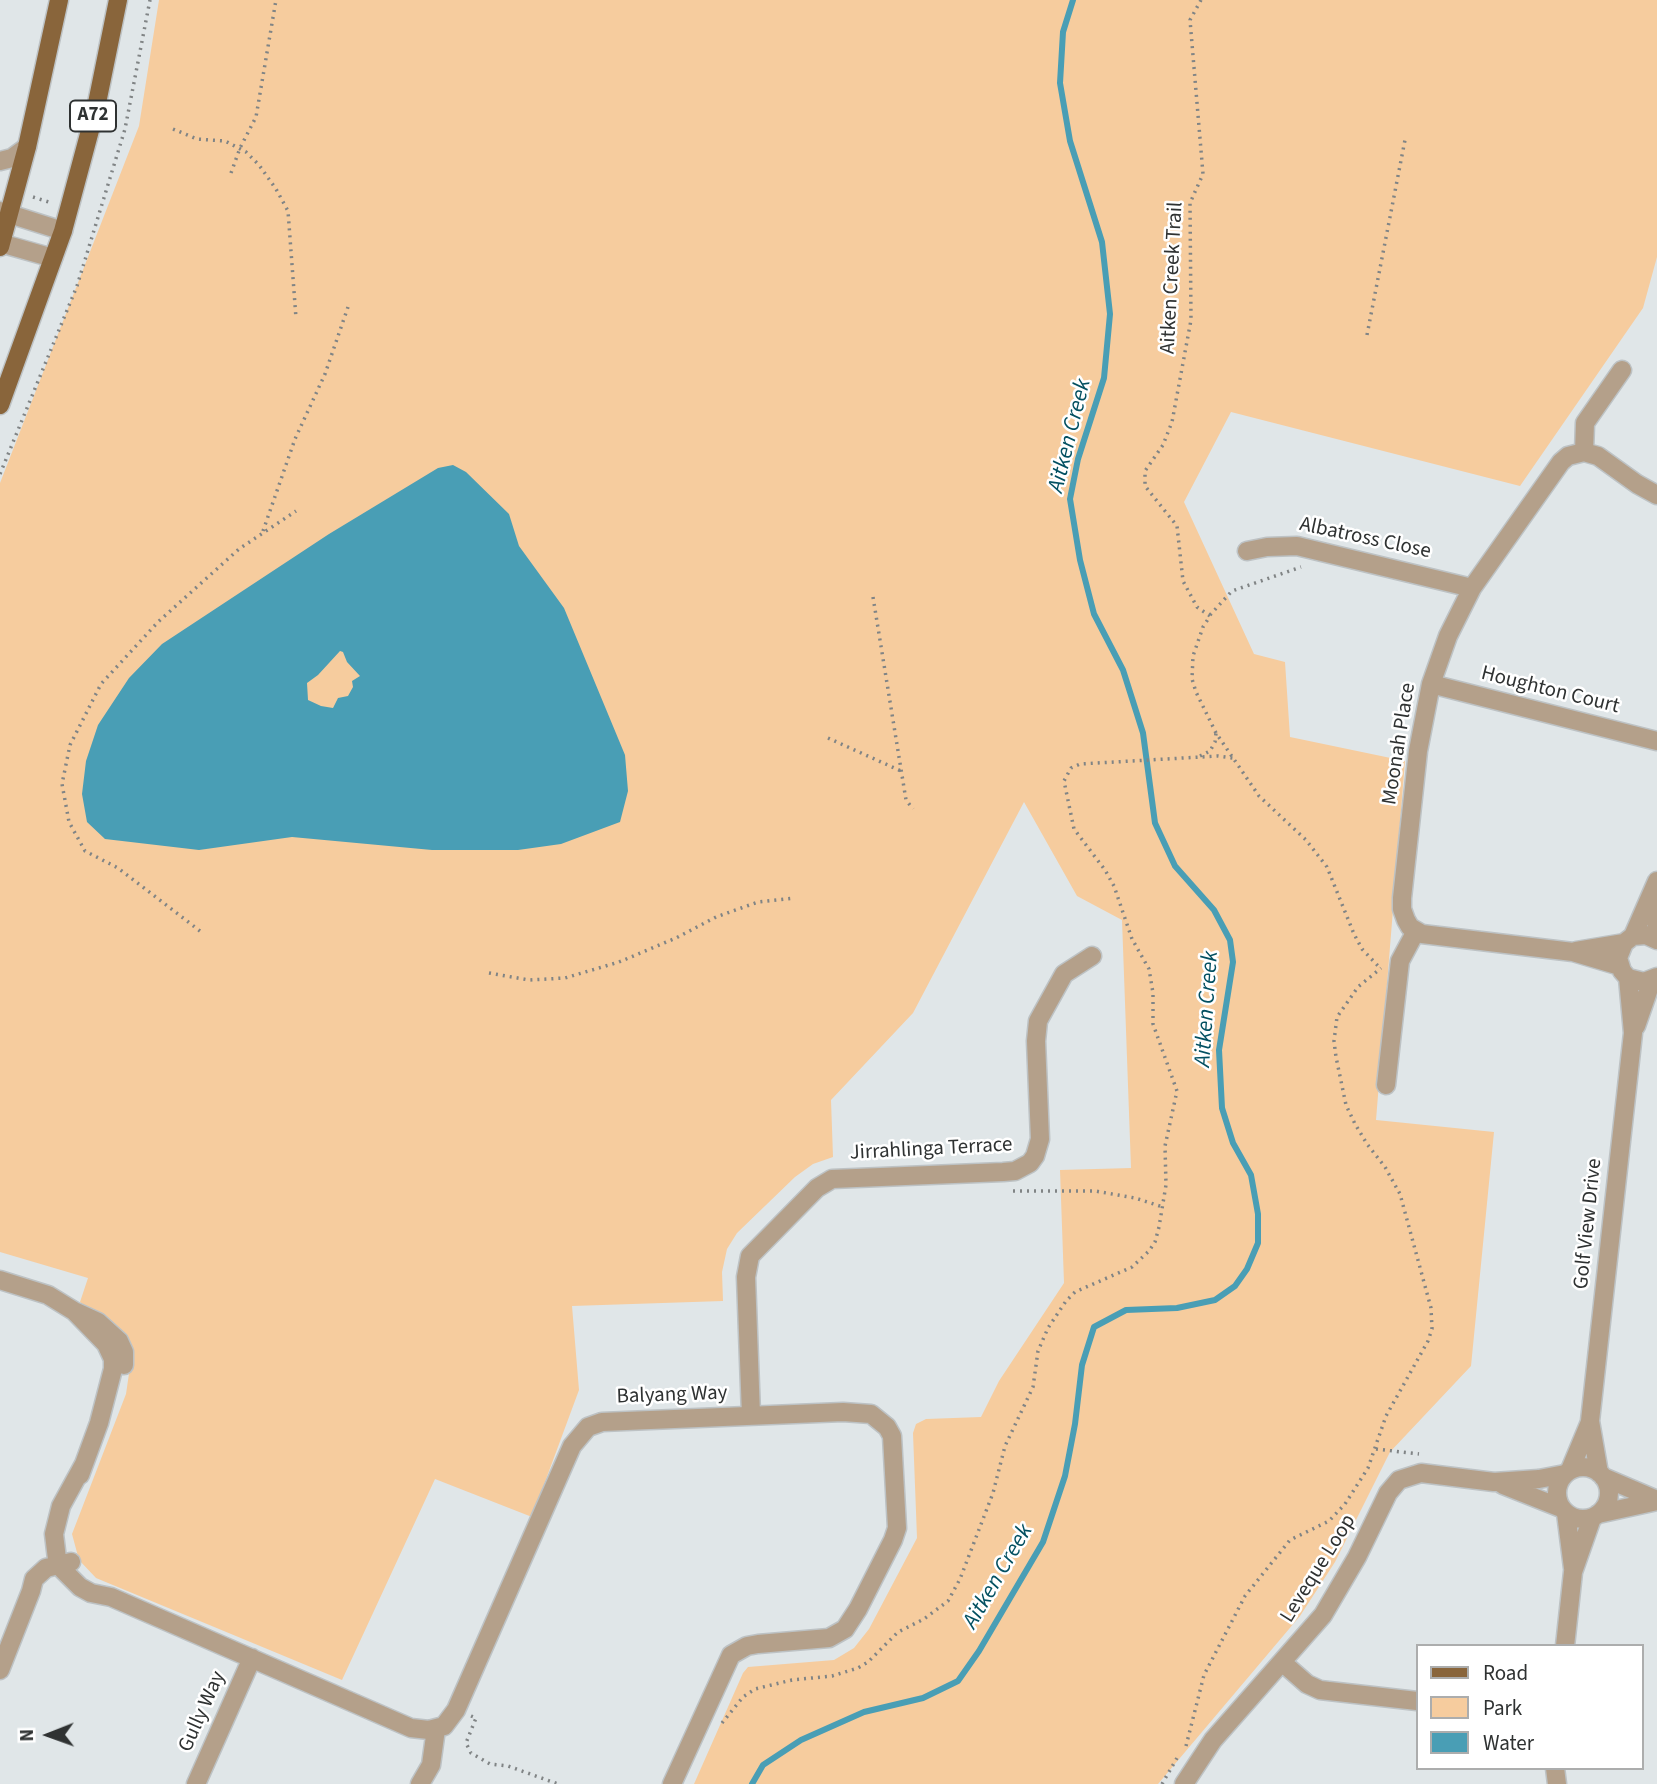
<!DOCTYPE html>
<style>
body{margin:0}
#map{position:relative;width:1657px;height:1784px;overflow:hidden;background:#e0e6e8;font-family:"Source Sans 3",sans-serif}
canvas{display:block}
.legend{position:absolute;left:1416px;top:1644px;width:228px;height:126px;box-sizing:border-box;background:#fff;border:2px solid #acadad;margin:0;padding:9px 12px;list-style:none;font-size:21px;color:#2f3232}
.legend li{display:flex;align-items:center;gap:14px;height:35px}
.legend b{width:35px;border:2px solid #acadad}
.north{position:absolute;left:14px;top:1700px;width:70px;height:70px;-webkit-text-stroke:5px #fff;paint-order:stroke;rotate:269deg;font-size:19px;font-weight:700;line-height:28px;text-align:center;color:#2f3232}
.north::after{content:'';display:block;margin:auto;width:24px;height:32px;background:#2f3232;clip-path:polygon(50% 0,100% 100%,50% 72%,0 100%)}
</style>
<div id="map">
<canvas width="1657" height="1784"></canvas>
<ul class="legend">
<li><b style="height:9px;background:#89653b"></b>Road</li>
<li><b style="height:19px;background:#f6cc9e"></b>Park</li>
<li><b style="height:19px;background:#499eb5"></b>Water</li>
</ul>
<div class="north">N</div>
</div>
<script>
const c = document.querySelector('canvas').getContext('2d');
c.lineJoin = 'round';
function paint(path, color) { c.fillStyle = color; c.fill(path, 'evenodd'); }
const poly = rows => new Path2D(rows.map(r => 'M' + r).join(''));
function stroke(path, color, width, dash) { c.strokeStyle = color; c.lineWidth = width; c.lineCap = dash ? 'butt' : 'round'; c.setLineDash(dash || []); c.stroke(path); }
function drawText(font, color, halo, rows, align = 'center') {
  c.font = font + ' "Source Sans 3",sans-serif'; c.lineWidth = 5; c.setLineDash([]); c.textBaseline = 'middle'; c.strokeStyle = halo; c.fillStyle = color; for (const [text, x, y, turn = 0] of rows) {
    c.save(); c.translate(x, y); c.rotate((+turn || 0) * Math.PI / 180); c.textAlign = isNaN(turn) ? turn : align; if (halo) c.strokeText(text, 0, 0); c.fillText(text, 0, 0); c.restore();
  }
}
const green = poly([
 [159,0,1657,0,1657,257,1643,308,1520,486,1231,412,1184,502,1254,654,1285,662,1290,737,1405,761,1376,1120,1494,1132,1471,1366,1390,1452,1335,1562,1300,1616,1158,1784,694,1784,743,1673,748,1667,834,1660,854,1648,869,1629,917,1538,913,1433,916,1424,926,1419,981,1417,999,1381,1064,1283,1060,1170,1131,1168,1122,920,1077,896,1024,802,913,1013,831,1100,833,1157,813,1164,795,1177,737,1233,727,1249,722,1272,723,1301,572,1306,579,1390,532,1517,435,1479,342,1680,96,1578,79,1560,72,1534,126,1394,131,1360,126,1337,80,1302,88,1278,0,1252,0,483,139,126]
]);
const water = poly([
 [453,465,466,472,509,514,519,546,564,608,625,755,628,791,620,822,561,844,518,850,432,850,292,837,199,850,105,839,87,822,82,794,86,761,98,725,129,678,162,644,329,534,438,468],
 [340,651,343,652,347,662,360,676,352,681,353,687,348,696,338,698,333,708,321,706,308,700,307,683,318,675]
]);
const stream = poly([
 [752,1784,763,1765,801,1740,864,1712,923,1698,958,1681,979,1651,1043,1542,1065,1476,1075,1424,1082,1365,1094,1327,1126,1310,1177,1308,1215,1300,1235,1286,1247,1269,1258,1243,1258,1214,1251,1175,1233,1143,1222,1108,1219,1050,1233,962,1230,940,1214,910,1175,866,1155,823,1143,733,1123,670,1094,614,1080,560,1070,499,1078,459,1104,378,1110,314,1102,242,1070,141,1060,83,1063,32,1073,0]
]);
const path = poly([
 [1201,0,1190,20,1203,174,1190,203,1191,320,1172,422,1163,445,1145,471,1145,486,1177,526,1183,581,1197,607,1210,616,1203,627,1193,656,1192,679,1196,692,1216,733,1259,796,1306,840,1327,867,1354,934,1362,949,1381,969],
 [173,129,197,139,225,141,246,152,259,165,276,189,288,211,296,318],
 [231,173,240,148,256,117,276,0],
 [33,197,52,203],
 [1367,335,1405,140],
 [0,474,77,286,125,129,150,0],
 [263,531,295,439,325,374,348,307],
 [873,597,906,800,913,809],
 [1210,615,1232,591,1301,567],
 [828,738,901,771],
 [1200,756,1210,751,1215,742,1216,733],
 [200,931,118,868,85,851,69,822,62,784,70,745,101,684,158,622,239,549,296,511],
 [489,973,529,980,565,978,619,962,676,938,716,917,758,902,795,898],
 [1013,1191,1095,1191,1135,1198,1163,1207],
 [1376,1449,1419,1454],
 [471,1716,476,1718,466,1743,471,1753,490,1764,508,1766,558,1784],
 [722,1723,743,1697,755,1689,792,1680,832,1676,858,1668,868,1662,898,1632,924,1619,948,1601,960,1579,993,1493,1005,1446,1033,1387,1038,1351,1048,1328,1066,1301,1075,1292,1132,1267,1149,1251,1155,1242,1159,1227,1166,1185,1165,1146,1177,1091,1153,1024,1153,993,1149,969,1132,939,1114,886,1105,870,1074,829,1064,781,1071,768,1080,764,1218,756,1233,758],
 [1186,1746,1204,1675,1245,1596,1290,1540,1329,1521,1345,1504,1368,1468,1386,1416,1428,1341,1432,1329,1431,1308,1400,1194,1385,1167,1367,1144,1355,1124,1346,1105,1336,1057,1334,1041,1337,1017,1358,987,1381,968],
 [1162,1784,1177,1758]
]);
const minor = poly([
 [0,161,12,158,27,147],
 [0,211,63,231],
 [0,243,53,258],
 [1584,452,1585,423,1622,370],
 [1247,551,1267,547,1297,546,1472,588],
 [1431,684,1657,741],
 [1656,892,1657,935],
 [1633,936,1657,881],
 [1657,940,1646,935,1633,936,1624,943,1618,958,1622,971,1628,978,1644,982,1657,977],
 [1576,951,1624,943],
 [1620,966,1573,952,1422,934,1410,927,1406,920,1402,909,1402,898,1418,751,1431,684,1448,636,1472,588,1561,462,1568,456,1584,452,1598,456,1637,484,1657,495],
 [1636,1026,1652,980],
 [1386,1085,1400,961,1416,931],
 [0,1280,48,1295,74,1311,98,1322,119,1341,124,1352,124,1365],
 [74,1311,106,1344,113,1359,113,1369,99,1423,80,1475],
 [751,1415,746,1277,750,1256,817,1188,832,1179,1003,1172,1015,1171,1030,1163,1035,1156,1040,1139,1036,1041,1038,1021,1064,974,1092,956],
 [84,1464,61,1506,54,1534,57,1559,63,1570,80,1587,91,1593,111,1597,411,1728,429,1730,444,1726,456,1710,572,1446,588,1427,602,1422,843,1412,871,1414,887,1427,892,1436,897,1528,893,1540,858,1609,845,1629,829,1638,758,1644,747,1646,731,1655,672,1784],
 '1557 1493a26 26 0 1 1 52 0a26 26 0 1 1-52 0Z',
 [1570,1470,1590,1422],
 [1599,1473,1590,1421,1633,1033,1628,978],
 [1603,1477,1657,1500],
 [1503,1485,1561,1508],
 [1566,1513,1573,1568],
 [1598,1514,1657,1501],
 [1565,1646,1573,1572,1592,1518],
 [1283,1663,1307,1684,1320,1690,1417,1701],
 [0,1670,31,1591,34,1579,46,1568,71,1562],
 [1555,1768,1557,1784],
 [196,1784,252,1658],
 [420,1784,431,1765,436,1729],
 [1184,1784,1213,1740,1323,1615,1357,1557,1388,1493,1399,1480,1421,1473,1494,1482,1539,1479,1565,1474]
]);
const major = poly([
 [0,247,27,147,59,0],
 [0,405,63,231,96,108,118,0]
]);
const shields = [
 [93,116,46]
];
const shieldNames = [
 ["A72",93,116]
];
const streetNames = [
 ["Aitken Creek Trail",1173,278,-87],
 ["Albatross Close",1365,539,12],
 ["Houghton Court",1550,691,14],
 ["Moonah Place",1400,744,-81],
 ["Jirrahlinga Terrace",931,1150,-3],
 ["Golf View Drive",1589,1224,-84],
 ["Balyang Way",672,1396,-2],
 ["Leveque Loop",1319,1569,-58],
 ["Gully Way",203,1712,-66]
];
const waterNames = [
 ["Aitken Creek",1071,436,-76],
 ["Aitken Creek",1208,1009,-86],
 ["Aitken Creek",999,1577,-60]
];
paint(green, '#f6cc9e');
paint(water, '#499eb5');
stroke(stream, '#499eb5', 6);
stroke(minor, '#bdc2c4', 21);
stroke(major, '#bdc2c4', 21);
stroke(path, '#808485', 3.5, [2, 5]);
stroke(minor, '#b4a08a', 18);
stroke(major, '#89653b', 18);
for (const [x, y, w] of shields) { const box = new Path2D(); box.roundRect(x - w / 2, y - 15.5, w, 31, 5); c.fillStyle = '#fff'; c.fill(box); stroke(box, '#2f3232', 2); }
drawText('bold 19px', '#2f3232', null, shieldNames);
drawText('21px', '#2f3232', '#fff', streetNames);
drawText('italic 23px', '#035061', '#fff', waterNames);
</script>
